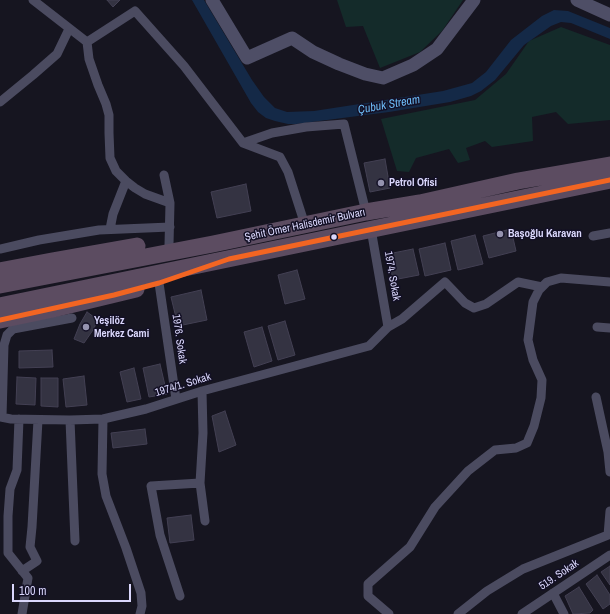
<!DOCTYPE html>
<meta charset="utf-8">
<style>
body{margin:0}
#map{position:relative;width:610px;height:614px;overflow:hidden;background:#161520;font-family:"Archivo Narrow",sans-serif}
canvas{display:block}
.scale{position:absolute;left:12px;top:584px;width:119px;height:18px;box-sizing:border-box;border:2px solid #dad7fc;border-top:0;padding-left:5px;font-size:12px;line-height:14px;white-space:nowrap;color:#dad7fc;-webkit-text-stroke:3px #131025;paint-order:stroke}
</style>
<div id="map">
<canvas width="610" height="614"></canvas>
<div class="scale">100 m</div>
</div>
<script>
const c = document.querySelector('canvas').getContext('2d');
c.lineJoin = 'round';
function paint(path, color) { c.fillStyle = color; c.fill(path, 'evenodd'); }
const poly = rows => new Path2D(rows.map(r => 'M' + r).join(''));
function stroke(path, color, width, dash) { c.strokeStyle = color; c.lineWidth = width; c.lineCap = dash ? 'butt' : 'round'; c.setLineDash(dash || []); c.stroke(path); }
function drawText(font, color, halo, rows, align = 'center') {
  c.font = font + ' "Archivo Narrow",sans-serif'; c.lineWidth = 3; c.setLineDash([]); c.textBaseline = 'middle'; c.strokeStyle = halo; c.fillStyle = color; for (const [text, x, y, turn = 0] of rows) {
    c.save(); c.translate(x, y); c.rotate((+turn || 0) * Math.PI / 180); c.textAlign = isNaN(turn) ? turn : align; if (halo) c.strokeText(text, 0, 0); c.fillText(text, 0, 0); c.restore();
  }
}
const green = poly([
 [337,0,463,0,442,31,420,52,380,68,363,26,346,27],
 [561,27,610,45,610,120,568,124,556,112,532,117,533,141,492,147,485,141,466,148,470,160,458,163,449,149,416,158,409,172,397,171,381,119,475,100,506,74,529,41]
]);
const water = poly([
 [192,0,204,0,252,80,264,97,275,108,287,112,314,111,379,101,443,91,472,83,486,72,511,40,542,16,554,10,568,11,610,28,610,39,571,23,561,22,551,26,524,45,495,80,481,91,471,96,450,102,389,112,296,124,288,124,275,121,266,118,258,112,251,103]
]);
const building = poly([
 [107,0,120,0,113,7,107,0],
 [385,159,390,188,370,192,364,163,385,159],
 [246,184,251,211,217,218,211,192,246,184],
 [511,229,516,251,489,258,483,236,511,229],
 [475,235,483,264,458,270,451,241,475,235],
 [445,243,451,270,425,276,419,249,445,243],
 [413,249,419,275,393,280,388,254,413,249],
 [297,270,305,299,285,304,278,275,297,270],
 [201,290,207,320,178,326,171,297,201,290],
 [87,312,98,320,93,330,84,343,74,339,80,324,87,312],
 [285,321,295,355,278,360,268,326,285,321],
 [262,327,272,361,254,367,244,332,262,327],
 [52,350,53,367,19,368,19,351,52,350],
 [160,364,167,394,149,397,143,368,160,364],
 [134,368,141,399,127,402,120,372,134,368],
 [84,376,87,405,66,407,63,379,84,376],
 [17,377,36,378,35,405,16,404,17,377],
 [41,378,58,378,58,407,41,406,41,378],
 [225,411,236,445,219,452,212,416,225,411],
 [145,429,147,444,113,448,111,433,145,429],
 [191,515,194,540,170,543,167,518,191,515],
 [610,566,610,585,601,572,610,566],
 [597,575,610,595,610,604,603,609,586,584,597,575],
 [579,587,593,610,590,613,573,614,565,596,579,587]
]);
const street = poly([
 [33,0,87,42,89,59,98,85,106,104,109,115,109,133,110,158,116,171,126,181,135,188,145,194,170,203],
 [87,42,135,11,184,66,243,143],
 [0,102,33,75,57,54,69,29],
 [243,143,272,133,306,127,344,124,366,212],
 [243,143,280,157,288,172,305,225],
 [164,175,170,203,169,245],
 [110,229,113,214,126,181],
 [371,229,388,327],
 [593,236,610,233],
 [0,249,39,240,99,230,170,227],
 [159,283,176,399],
 [597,327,610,328],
 [202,391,203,433,200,483,205,521],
 [596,397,608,452],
 [0,417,11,419,70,420,103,419,146,409,202,391,369,346,388,327,402,319,445,282,465,303,474,308,486,304,518,282,542,287],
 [2,417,4,345,7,335,13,329,72,318],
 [19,419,17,470,10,489,8,516,8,553,28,578,22,614],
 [103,419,102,474,106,496,126,548,141,593,142,606,140,614],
 [70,420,75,541],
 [610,451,608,452,610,472],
 [22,571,37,561,30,547,32,527,38,420],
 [553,593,564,614],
 [180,596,160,535,151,486,200,483],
 [389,614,368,596,368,584,410,547,435,507,468,471,495,450,516,448,527,443,534,426,541,398,542,380,533,360,528,340,533,302,539,290,547,282,561,278,610,282],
 [458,614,487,591,523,569,608,535,610,511],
 [522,614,610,555]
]);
const secondary = poly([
 [212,0,247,58,292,38,313,52,339,64,365,74,383,78,413,65,437,49,474,0],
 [577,0,610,15]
]);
const highway = poly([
 [0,271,52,261,137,246],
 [0,285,213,244,366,212,420,203,518,181,610,165],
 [0,306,610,180],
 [0,320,53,309,136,289]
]);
const bus1 = poly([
 [0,320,114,295,159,283,229,259,610,180]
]);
const markers = [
 [381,183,4,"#9593af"],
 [500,234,4,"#9593af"],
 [334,237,3.5,"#dad7fc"],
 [86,327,4,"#9593af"]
];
const poiNames = [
 ["Petrol Ofisi",389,183],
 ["Başoğlu Karavan",508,234],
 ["Yeşilöz",94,321],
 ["Merkez Cami",94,334]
];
const streetNames = [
 ["Şehit Ömer Halisdemir Bulvarı",305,225,-12],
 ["1974. Sokak",392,276,80],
 ["1976. Sokak",179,339,82],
 ["1974/1. Sokak",183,385,-17],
 ["519. Sokak",559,575,-34]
];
const waterNames = [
 ["Çubuk Stream",389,105,-10]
];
paint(green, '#142b2a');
paint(water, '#142947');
paint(building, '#343342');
stroke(building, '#434053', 1);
stroke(street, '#4b4b60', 9);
stroke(secondary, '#4e4e66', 13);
stroke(highway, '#5c4c61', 17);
stroke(bus1, '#f26522', 5);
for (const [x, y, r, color] of markers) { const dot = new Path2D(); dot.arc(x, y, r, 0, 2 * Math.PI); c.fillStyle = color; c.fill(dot); stroke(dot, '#131025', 1.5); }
drawText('bold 11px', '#dad7fc', '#131025', poiNames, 'left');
drawText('11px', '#dad7fc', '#131025', streetNames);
drawText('italic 12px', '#6cbaf5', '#131025', waterNames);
</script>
